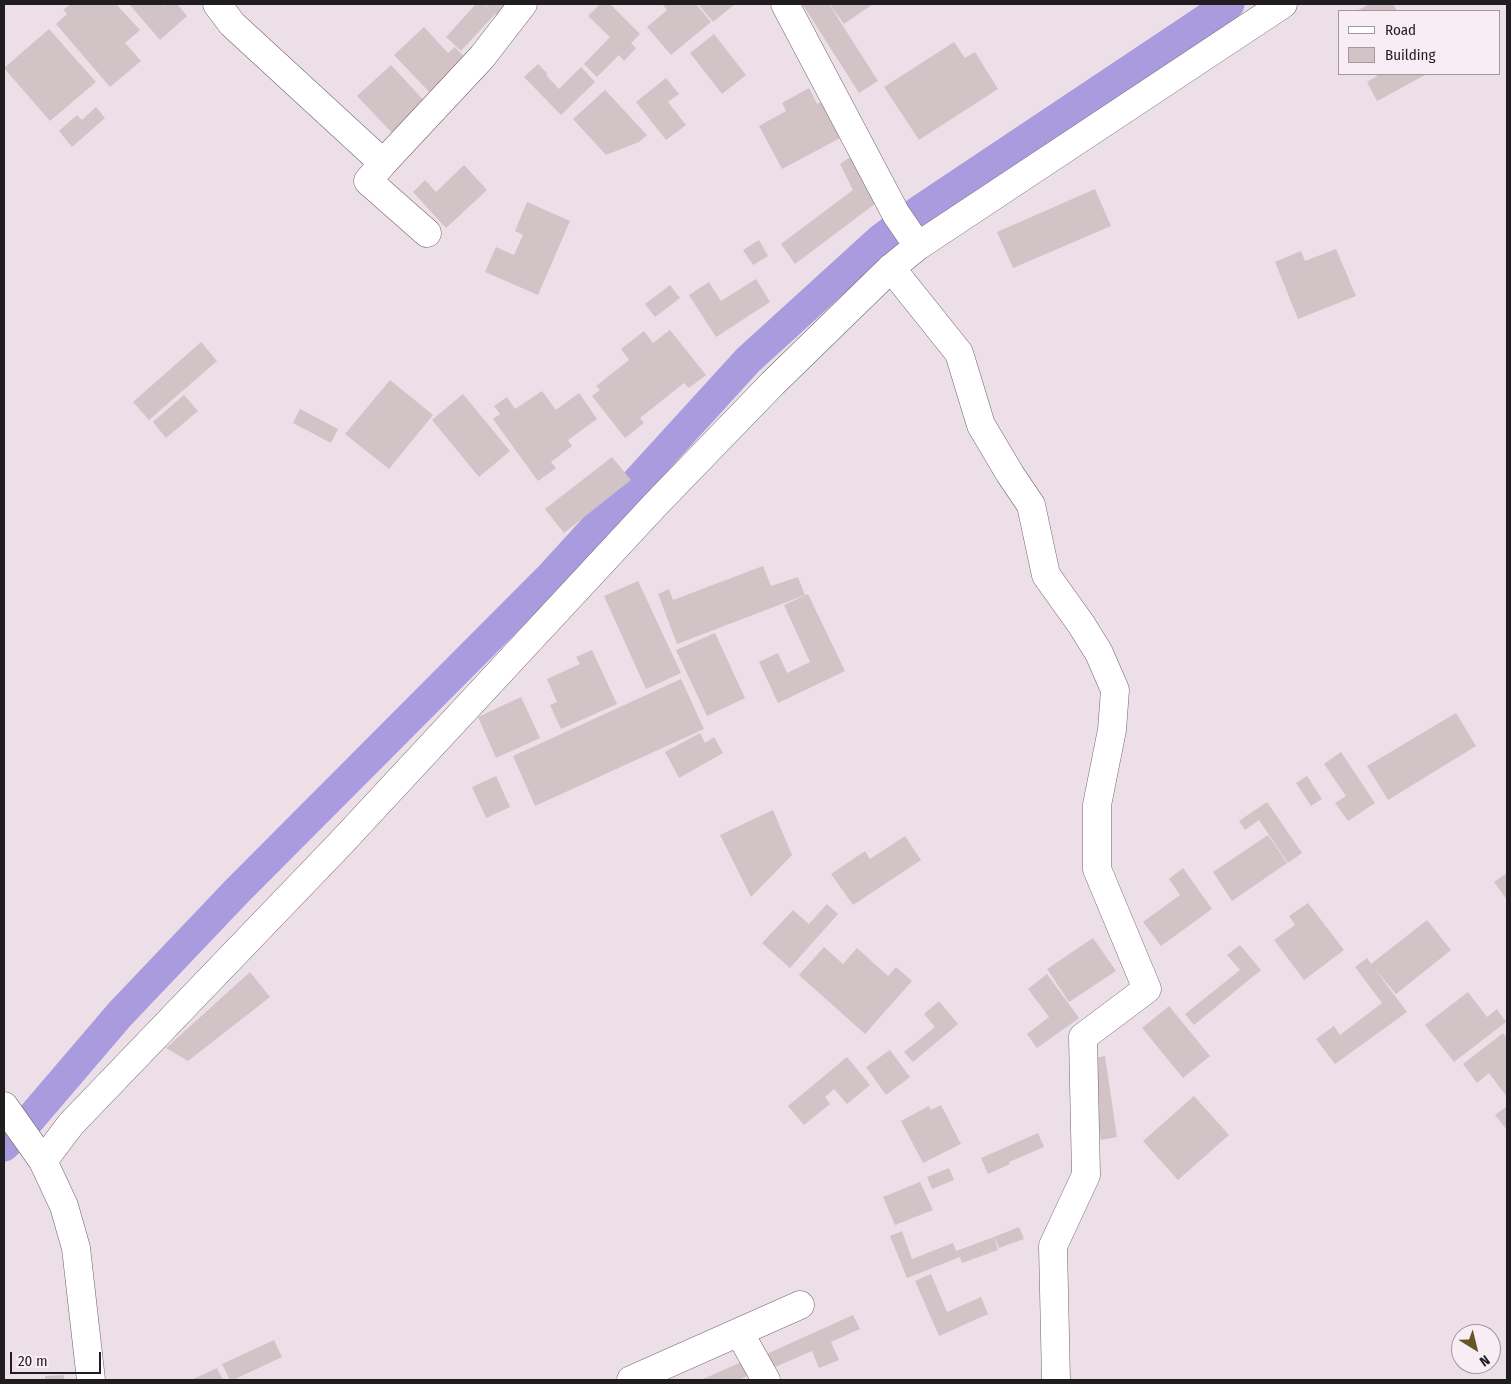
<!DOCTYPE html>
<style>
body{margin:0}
#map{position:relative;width:1511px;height:1384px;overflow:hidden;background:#ecdfe7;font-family:"Fira Sans Condensed",sans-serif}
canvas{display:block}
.frame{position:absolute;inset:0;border:5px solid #201c1f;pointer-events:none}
.legend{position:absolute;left:1338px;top:10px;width:162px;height:65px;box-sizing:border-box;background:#f9edf5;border:1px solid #a2999f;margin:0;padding:6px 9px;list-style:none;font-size:15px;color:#201c1f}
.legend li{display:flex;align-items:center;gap:10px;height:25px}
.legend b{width:25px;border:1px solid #a2999f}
.north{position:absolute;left:1451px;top:1324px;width:50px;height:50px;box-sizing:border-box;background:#f9edf5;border:1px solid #a2999f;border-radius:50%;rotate:144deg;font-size:14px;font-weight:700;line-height:20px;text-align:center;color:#201c1f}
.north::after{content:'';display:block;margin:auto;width:18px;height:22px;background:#665623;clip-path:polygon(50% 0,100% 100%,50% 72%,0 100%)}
.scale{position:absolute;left:10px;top:1352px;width:91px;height:22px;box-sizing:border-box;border:2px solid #201c1f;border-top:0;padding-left:6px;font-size:15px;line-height:18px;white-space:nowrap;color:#201c1f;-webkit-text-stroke:4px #f9edf5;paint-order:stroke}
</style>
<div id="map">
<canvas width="1511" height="1384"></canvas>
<div class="frame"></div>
<ul class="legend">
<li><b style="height:6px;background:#fff"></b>Road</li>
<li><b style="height:14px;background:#d2c3c6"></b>Building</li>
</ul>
<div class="north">N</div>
<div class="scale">20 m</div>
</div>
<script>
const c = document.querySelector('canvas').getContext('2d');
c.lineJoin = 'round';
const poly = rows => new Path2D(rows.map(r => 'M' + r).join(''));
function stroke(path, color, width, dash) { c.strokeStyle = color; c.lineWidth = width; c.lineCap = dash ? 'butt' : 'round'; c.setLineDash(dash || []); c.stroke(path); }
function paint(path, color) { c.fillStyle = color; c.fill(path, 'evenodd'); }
const canal = poly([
 [4,1146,20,1131,120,1014,238,890,551,576,748,360,881,239,919,211,1229,4]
]);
const building = poly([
 [71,4,116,4,140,30,125,43,141,61,110,87,56,24,67,14,63,10],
 [129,4,162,4,164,6,166,4,177,4,187,16,160,40],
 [476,4,483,4,492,11,484,4,511,4,500,19,495,14,461,51,446,37],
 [600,4,610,4,640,34,631,43,636,48,624,61,619,55,597,77,584,64,610,37,588,16],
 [662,4,696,4,711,22,671,55,647,27,667,10],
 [698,4,735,4,713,22],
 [805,4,829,4,878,81,859,93,803,5],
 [831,4,873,4,844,24,830,5],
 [1370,4,1393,4,1397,11,1356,11],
 [424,27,448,53,455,47,469,62,433,96,394,55],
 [49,29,96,82,50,121,4,68],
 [714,34,746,75,722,94,690,53],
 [954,42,965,58,975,52,998,89,919,140,884,87],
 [538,64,548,74,546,75,559,89,581,67,595,82,561,115,524,77],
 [391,65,429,106,396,137,357,96],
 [1376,74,1427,74,1377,101,1367,82,1377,76],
 [666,78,679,94,668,102,686,125,666,140,636,102],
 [809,88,817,104,825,100,844,136,782,169,759,126,786,111,782,103],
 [605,90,647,135,639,142,606,155,573,119],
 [96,107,105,118,72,147,59,131,77,115,82,120],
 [856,153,876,203,795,264,781,244,853,190,840,164],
 [464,165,487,190,446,228,413,192,425,180,436,192],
 [1095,189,1111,226,1013,268,997,232],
 [527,202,570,221,538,295,485,272,496,247,514,255,523,235,515,231],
 [759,240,768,256,753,265,743,250],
 [1336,249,1356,296,1298,319,1275,262,1301,251,1305,261],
 [756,279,770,302,716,337,689,295,709,282,721,301],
 [670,285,680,298,655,317,645,304],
 [670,330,706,375,689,388,684,383,640,418,644,423,625,438,592,396,600,390,596,386,629,360,621,349,644,331,653,343],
 [201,342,217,361,149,420,133,402],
 [390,380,433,415,389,469,345,434],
 [542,391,556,410,579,393,597,419,568,440,572,446,551,462,556,468,538,481,493,419,500,414,494,406,507,397,515,409],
 [463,394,510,451,479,477,432,420],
 [184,395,198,411,166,438,153,422],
 [300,409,338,429,331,443,293,423],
 [612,457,631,480,564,533,545,509],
 [763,566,771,586,798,577,805,595,677,644,658,594,669,589,673,600],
 [638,581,681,673,646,689,604,596],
 [808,594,845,671,778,703,759,662,778,653,787,673,810,662,784,605],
 [715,633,745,698,707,716,676,650],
 [592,650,617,704,561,729,550,705,557,702,547,679,580,664,576,657],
 [681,679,704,729,535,806,513,756],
 [521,697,540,738,496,758,478,717],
 [1456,713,1476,746,1388,800,1367,766],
 [700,733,705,743,714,737,723,753,679,778,665,752],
 [1341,752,1375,803,1348,821,1335,803,1346,796,1324,764],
 [496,776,510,807,486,818,472,787],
 [1307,776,1322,799,1311,806,1296,783],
 [1267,802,1302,853,1288,863,1259,820,1245,830,1239,821],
 [773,810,792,855,751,897,720,835],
 [1268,835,1287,863,1232,901,1213,872],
 [905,836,921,860,853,905,831,874,865,851,870,859],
 [1183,868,1212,909,1161,946,1143,922,1180,895,1169,879],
 [1507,873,1507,900,1494,882],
 [1308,903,1344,950,1304,980,1274,940,1295,925,1289,916],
 [827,904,838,914,790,968,762,943,793,910,809,924],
 [1427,920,1451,950,1396,994,1374,968,1407,1012,1335,1064,1316,1039,1334,1026,1340,1035,1382,1003,1355,967,1367,958,1371,964],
 [1093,938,1116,971,1069,1002,1047,969],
 [1240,945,1261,970,1194,1025,1185,1014,1240,970,1227,955],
 [824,947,843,964,857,948,888,976,896,967,912,981,865,1034,799,975],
 [250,972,270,997,188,1061,166,1048],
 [1047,974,1079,1018,1037,1048,1027,1034,1049,1017,1028,989],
 [1468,992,1487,1017,1497,1009,1506,1022,1454,1062,1425,1025],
 [939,1001,958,1024,913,1062,904,1052,935,1027,924,1014],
 [1169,1006,1210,1056,1183,1078,1142,1028],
 [1503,1033,1507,1038,1507,1097,1489,1073,1477,1083,1463,1064],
 [890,1050,910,1077,886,1095,866,1067],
 [1105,1056,1117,1137,1101,1140,1089,1059],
 [847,1057,870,1085,847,1104,834,1089,825,1097,830,1104,804,1125,788,1106],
 [1194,1096,1229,1135,1178,1180,1143,1141],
 [941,1105,961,1144,923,1163,901,1121,929,1106,931,1110],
 [1507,1106,1507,1130,1495,1115],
 [1038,1133,1044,1147,1009,1162,1010,1164,988,1174,981,1158],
 [949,1168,954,1180,932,1189,927,1177],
 [920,1182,933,1210,895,1225,883,1197],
 [1019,1227,1024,1239,999,1248,994,1237],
 [902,1231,912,1259,953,1243,956,1251,994,1237,998,1250,962,1263,960,1257,907,1278,890,1236],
 [931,1274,947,1312,981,1297,988,1314,939,1336,915,1281],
 [853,1315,860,1329,831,1342,839,1360,819,1368,812,1351,768,1370,762,1356],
 [274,1340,282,1357,233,1380,230,1380,222,1364],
 [746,1360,752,1374,738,1380,701,1380],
 [217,1368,223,1380,191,1380],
 [64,1375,64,1380,45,1380,45,1376]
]);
const street = poly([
 [217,4,232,24,383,163],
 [427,233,368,181,383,163,482,57,523,4],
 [891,268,959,353,981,425,1010,474,1031,505,1046,575,1081,624,1099,653,1115,690,1112,730,1097,805,1097,869,1147,989,1083,1037,1086,1175,1053,1246,1056,1380],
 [739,1332,766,1380],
 [631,1380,800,1305]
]);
const secondary = poly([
 [785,4,896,214,918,246],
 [4,1106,43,1161,64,1206,76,1248,91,1380],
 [43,1161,71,1124,340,844,655,505,773,383,891,268,918,246,1283,4]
]);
stroke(canal, '#aa9bde', 31);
paint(building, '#d2c3c6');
stroke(street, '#6f646b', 29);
stroke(secondary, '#6f646b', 29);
stroke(street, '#fff', 28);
stroke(secondary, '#fff', 28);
</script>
